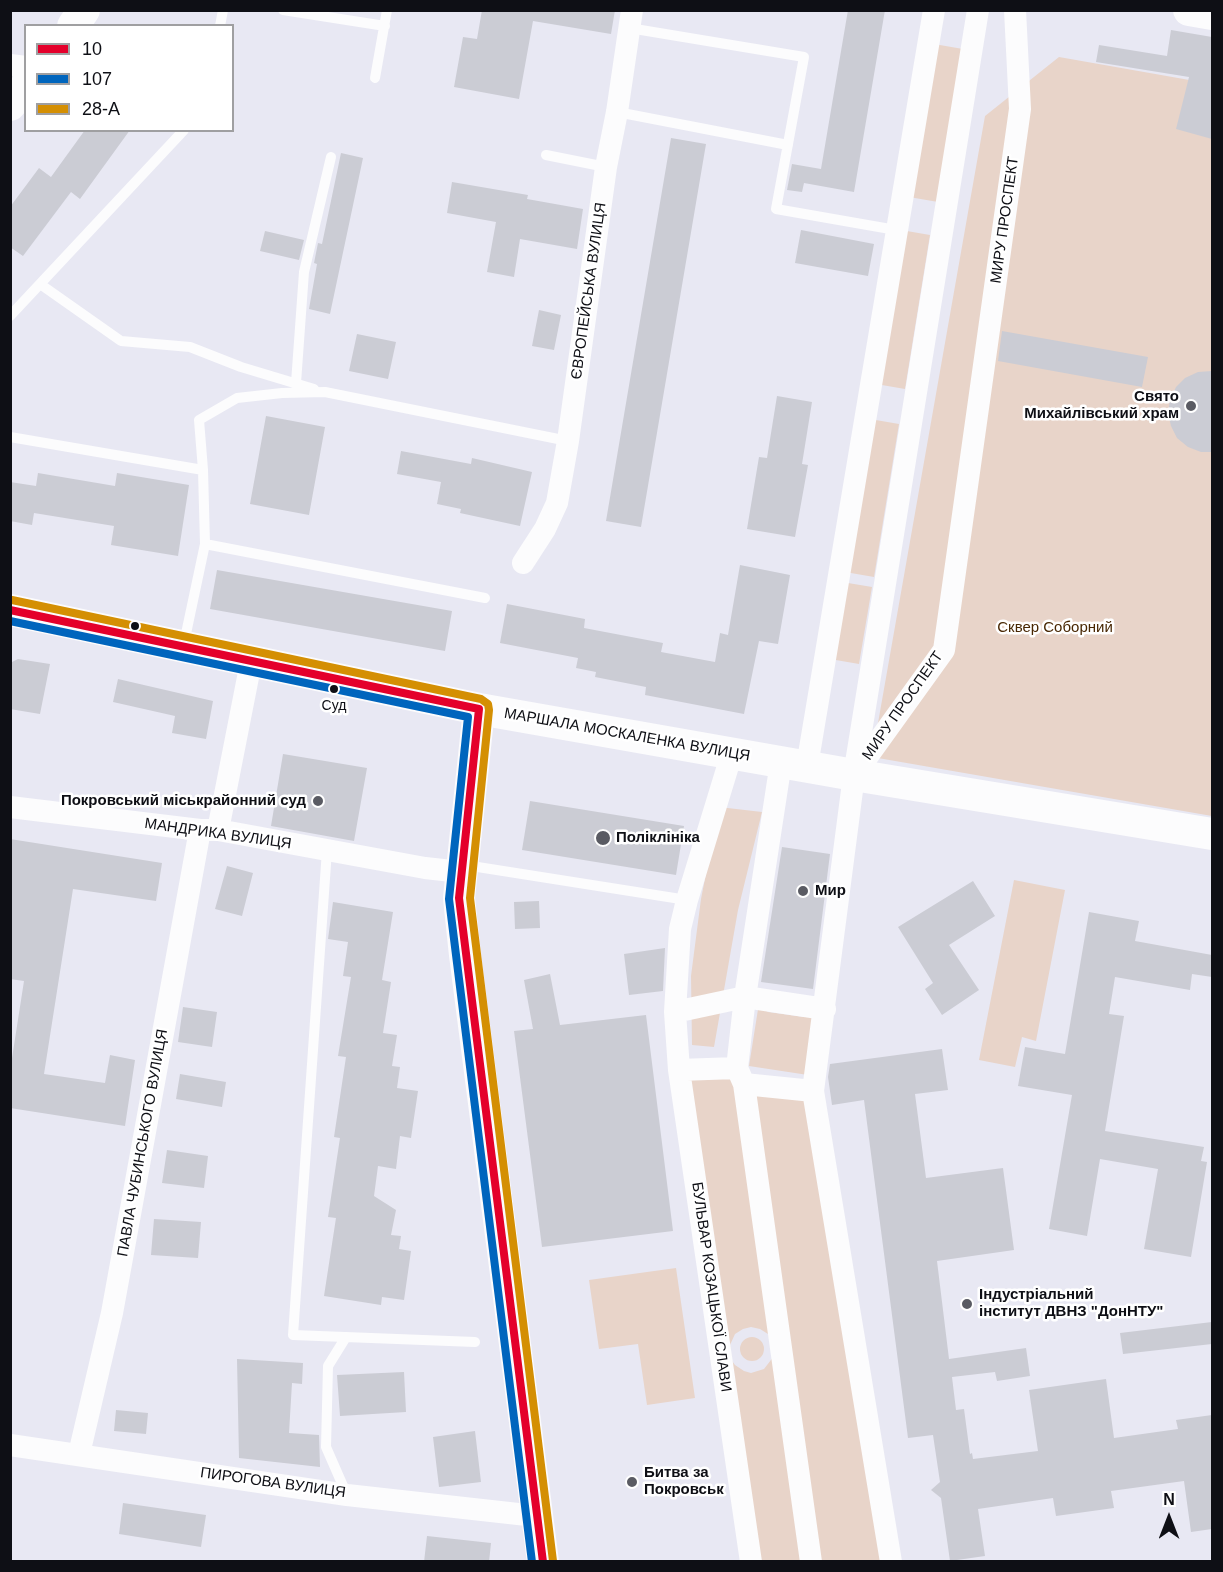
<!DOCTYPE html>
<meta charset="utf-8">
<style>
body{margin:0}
#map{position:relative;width:1223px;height:1572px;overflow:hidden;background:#e8e8f3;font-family:Helvetica,sans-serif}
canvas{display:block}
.frame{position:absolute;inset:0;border:12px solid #0e0f15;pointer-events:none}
.legend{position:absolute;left:24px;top:24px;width:210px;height:108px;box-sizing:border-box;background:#fff;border:2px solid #9f9fa1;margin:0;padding:8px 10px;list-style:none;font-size:18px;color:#0e0f15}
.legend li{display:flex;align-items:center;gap:12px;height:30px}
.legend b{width:30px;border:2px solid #9f9fa1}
.north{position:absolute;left:1139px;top:1488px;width:60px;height:60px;-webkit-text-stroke:4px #fff;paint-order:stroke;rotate:0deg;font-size:16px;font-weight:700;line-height:24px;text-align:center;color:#0e0f15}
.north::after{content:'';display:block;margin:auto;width:21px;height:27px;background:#0e0f15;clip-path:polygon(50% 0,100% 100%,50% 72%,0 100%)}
</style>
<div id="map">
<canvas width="1223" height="1572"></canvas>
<div class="frame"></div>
<ul class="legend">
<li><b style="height:8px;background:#e4002b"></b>10</li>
<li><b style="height:8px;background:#0065bd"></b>107</li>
<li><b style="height:8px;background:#d48f03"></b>28-А</li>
</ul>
<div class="north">N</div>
</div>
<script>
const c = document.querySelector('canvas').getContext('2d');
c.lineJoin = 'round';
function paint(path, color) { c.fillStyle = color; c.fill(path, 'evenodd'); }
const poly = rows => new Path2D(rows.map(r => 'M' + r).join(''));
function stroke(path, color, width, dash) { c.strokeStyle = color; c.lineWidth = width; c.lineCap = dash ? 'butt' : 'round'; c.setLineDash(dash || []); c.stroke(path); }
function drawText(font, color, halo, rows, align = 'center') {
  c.font = font + ' Helvetica,sans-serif'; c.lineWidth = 5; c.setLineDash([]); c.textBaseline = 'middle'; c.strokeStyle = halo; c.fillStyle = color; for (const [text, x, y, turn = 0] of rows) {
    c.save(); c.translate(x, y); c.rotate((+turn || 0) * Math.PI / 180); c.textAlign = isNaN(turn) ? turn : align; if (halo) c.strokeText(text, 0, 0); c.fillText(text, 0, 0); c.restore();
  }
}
const green = poly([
 [934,44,963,49,938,202,909,197],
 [1059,57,1212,84,1212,816,872,757,985,116],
 [901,230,930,235,905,389,876,384],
 [870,419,899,424,874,577,845,572],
 [842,582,872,587,859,664,830,659],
 [719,807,762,812,738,910,714,1047,692,1045,691,976,701,899],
 [1014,880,1065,890,1036,1041,1022,1037,1015,1067,979,1060],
 [759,1003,768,1012,804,1017,818,1014,808,1075,749,1066],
 [737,1068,744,1084,813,1091,887,1561,752,1561,679,1070],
 [751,1327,760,1329,768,1334,774,1356,764,1369,751,1373,744,1371,735,1365,732,1361,730,1345,735,1334,743,1329],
 [676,1268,695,1398,647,1405,638,1344,599,1349,589,1280],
 '740 1349a12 12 0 1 1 24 0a12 12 0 1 1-24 0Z'
]);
const building = poly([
 [482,10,615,10,611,34,533,21,519,99,454,87,463,37,477,39],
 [848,10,885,10,854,192,804,183,802,192,787,190,792,164,821,169],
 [1171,30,1212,37,1212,139,1176,129,1189,77,1096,62,1099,45,1167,56],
 [85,130,130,130,80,199,71,192,23,256,10,247,10,207,39,168,51,177],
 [671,138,706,144,641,527,606,521],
 [341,153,363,158,330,314,309,309,317,264,314,263,318,243,322,244],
 [452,182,528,195,527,199,583,209,577,249,520,239,514,277,487,272,496,222,447,213],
 [801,230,874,244,868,276,795,263],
 [265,231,304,240,299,260,260,251],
 [539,310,561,315,554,350,532,346],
 [1002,331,1148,357,1142,387,998,361],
 [357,334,396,342,388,379,349,371],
 [1212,371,1212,452,1201,452,1188,447,1177,438,1171,426,1168,413,1170,400,1176,387,1185,378,1198,372],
 [777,396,812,402,802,464,808,465,795,537,747,529,759,457,767,458],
 [266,416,325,427,309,515,250,504],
 [401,451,471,464,472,458,532,472,520,526,460,513,461,509,437,504,441,482,397,474],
 [38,473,115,486,117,473,189,485,178,556,111,545,114,526,34,513,32,525,10,521,10,482,36,486],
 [740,565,790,575,778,644,759,641,744,714,645,695,646,687,595,677,596,672,576,668,578,658,500,643,507,604,585,619,584,628,663,643,661,652,715,662,720,633,728,635],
 [217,570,452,611,445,651,210,609],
 [18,659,50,664,40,714,10,709,10,663],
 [118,679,213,701,206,739,172,733,175,716,113,702],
 [283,754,367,768,354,841,271,826],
 [530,801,684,826,676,875,522,850],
 [10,839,162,863,156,901,73,889,44,1074,105,1083,110,1055,135,1060,125,1126,10,1108,10,1071,24,981,10,979],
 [782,847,830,854,813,989,761,982],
 [227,866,253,873,242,916,215,909],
 [973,881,995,916,949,945,979,990,942,1015,925,989,933,983,898,927],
 [539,901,540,928,515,929,514,902],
 [333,902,393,912,382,980,391,982,383,1033,397,1035,392,1066,400,1067,397,1088,418,1091,411,1138,400,1136,396,1169,378,1166,374,1196,396,1210,391,1235,401,1236,399,1249,411,1251,404,1300,382,1297,381,1305,324,1296,336,1218,328,1217,340,1138,334,1137,346,1057,338,1056,351,977,343,976,348,942,328,939],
 [1089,912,1139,921,1135,941,1212,955,1212,977,1192,974,1190,990,1115,977,1109,1014,1124,1016,1105,1131,1204,1147,1201,1161,1207,1162,1191,1257,1144,1249,1158,1169,1100,1159,1087,1236,1049,1229,1072,1095,1018,1086,1025,1047,1065,1054],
 [665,948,663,991,629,995,624,954],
 [550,974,560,1025,646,1015,673,1231,542,1247,514,1031,533,1029,524,980],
 [183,1007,217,1012,212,1047,178,1042],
 [942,1049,948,1090,915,1094,926,1178,1003,1168,1014,1250,937,1261,949,1359,1026,1348,1030,1376,997,1381,995,1372,952,1377,956,1410,964,1409,970,1454,972,1453,973,1459,1038,1451,1029,1390,1106,1379,1114,1438,1178,1429,1176,1420,1212,1415,1212,1529,1191,1532,1184,1481,1111,1491,1114,1508,1056,1516,1053,1498,978,1509,985,1556,950,1561,941,1498,931,1490,940,1482,933,1435,908,1438,864,1100,832,1105,828,1077,830,1064],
 [180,1074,226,1082,222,1107,176,1099],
 [167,1150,208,1156,204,1188,162,1183],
 [154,1219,201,1222,198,1258,151,1255],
 [1212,1322,1212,1344,1123,1354,1120,1333],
 [237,1359,303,1363,302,1384,292,1383,289,1433,319,1435,320,1467,239,1458],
 [404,1372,406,1412,340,1416,337,1375],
 [116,1410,148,1413,146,1434,114,1431],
 [475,1431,481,1482,439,1487,433,1437],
 [123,1503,206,1515,201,1547,119,1534],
 [427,1536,491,1543,489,1562,424,1562]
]);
const lane = poly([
 [283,10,385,26],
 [220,26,223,10],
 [629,28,804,57,776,209,896,230],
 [375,78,387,10],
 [617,112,788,145],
 [546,155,606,167],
 [40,284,121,341,190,347,241,367,314,389],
 [10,316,184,130],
 [296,383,304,272,331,157],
 [10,437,203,470,205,544],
 [203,470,199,420,237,398,282,393,325,392,568,441],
 [184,643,205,544,485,598],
 [327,850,293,1335,475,1342],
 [465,865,687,900],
 [346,1337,328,1366,326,1447,347,1495]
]);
const street = poly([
 [10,65,26,67],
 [523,563,545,529,557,503,568,441,606,167,617,112,632,10],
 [807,766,934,10],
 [857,771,944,650,1020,109,1015,10],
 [10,807,200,830,218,830,425,868,461,872],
 [218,830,251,662],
 [675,1012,745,997,825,1009],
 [737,1068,745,997,781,762],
 [679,1070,675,1012,680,929,687,900,732,753],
 [744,1084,737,1068,679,1070,751,1562],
 [10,1445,347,1495,536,1516],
 [79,1454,112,1313,200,830],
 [811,1562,744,1084,813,1091],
 [891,1562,813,1091,854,775,978,10]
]);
const secondary = poly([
 [1189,10,1212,14],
 [73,26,84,10],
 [10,105,26,86],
 [10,610,479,709,854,775,1212,834],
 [479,709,459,898,465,955,543,1562]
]);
const bus1 = poly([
 [10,610,479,709,459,898,543,1562]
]);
const bus2 = poly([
 [10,621,468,717,449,899,532,1562]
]);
const bus3 = poly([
 [12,600,481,699,488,704,489,710,470,898,553,1561]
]);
const markers = [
 [1191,406,6,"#5a5b63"],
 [135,626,5,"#0e0f15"],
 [334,689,5,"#0e0f15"],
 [318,801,6,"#5a5b63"],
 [603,838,8,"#5a5b63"],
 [803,891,6,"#5a5b63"],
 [967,1304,6,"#5a5b63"],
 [632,1482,6,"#5a5b63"]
];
const busNames = [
 ["Суд",334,706]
];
const streetNames = [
 ["МИРУ ПРОСПЕКТ",1005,220,-82],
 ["ЄВРОПЕЙСЬКА ВУЛИЦЯ",589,291,-82],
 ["МИРУ ПРОСПЕКТ",903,706,-55],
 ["МАРШАЛА МОСКАЛЕНКА ВУЛИЦЯ",627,735,10],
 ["МАНДРИКА ВУЛИЦЯ",218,834,8],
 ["ПАВЛА ЧУБИНСЬКОГО ВУЛИЦЯ",143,1143,-80],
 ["БУЛЬВАР КОЗАЦЬКОЇ СЛАВИ",711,1287,82],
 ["ПИРОГОВА ВУЛИЦЯ",273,1483,8]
];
const poiNames = [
 ["Свято",1179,397,"right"],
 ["Михайлівський храм",1179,414,"right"],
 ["Покровський міськрайонний суд",306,801,"right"],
 ["Поліклініка",616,838],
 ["Мир",815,891],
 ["Індустріальний",979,1295],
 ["інститут ДВНЗ \"ДонНТУ\"",979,1312],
 ["Битва за",644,1473],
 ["Покровськ",644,1490]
];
const parkNames = [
 ["Сквер Соборний",1055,628]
];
paint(green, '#e8d4c9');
paint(building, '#cbccd4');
stroke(lane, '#fcfcfd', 10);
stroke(street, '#fcfcfd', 22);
stroke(secondary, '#fcfcfd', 32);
stroke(bus1, '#e4002b', 8);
stroke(bus2, '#0065bd', 8);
stroke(bus3, '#d48f03', 8);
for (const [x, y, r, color] of markers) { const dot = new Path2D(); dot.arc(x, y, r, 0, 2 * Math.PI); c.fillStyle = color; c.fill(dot); stroke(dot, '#fff', 2); }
drawText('14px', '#0e0f15', '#fff', busNames);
drawText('15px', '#0e0f15', '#fff', streetNames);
drawText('bold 15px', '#0e0f15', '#fff', poiNames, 'left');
drawText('15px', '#482703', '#fff', parkNames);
</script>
